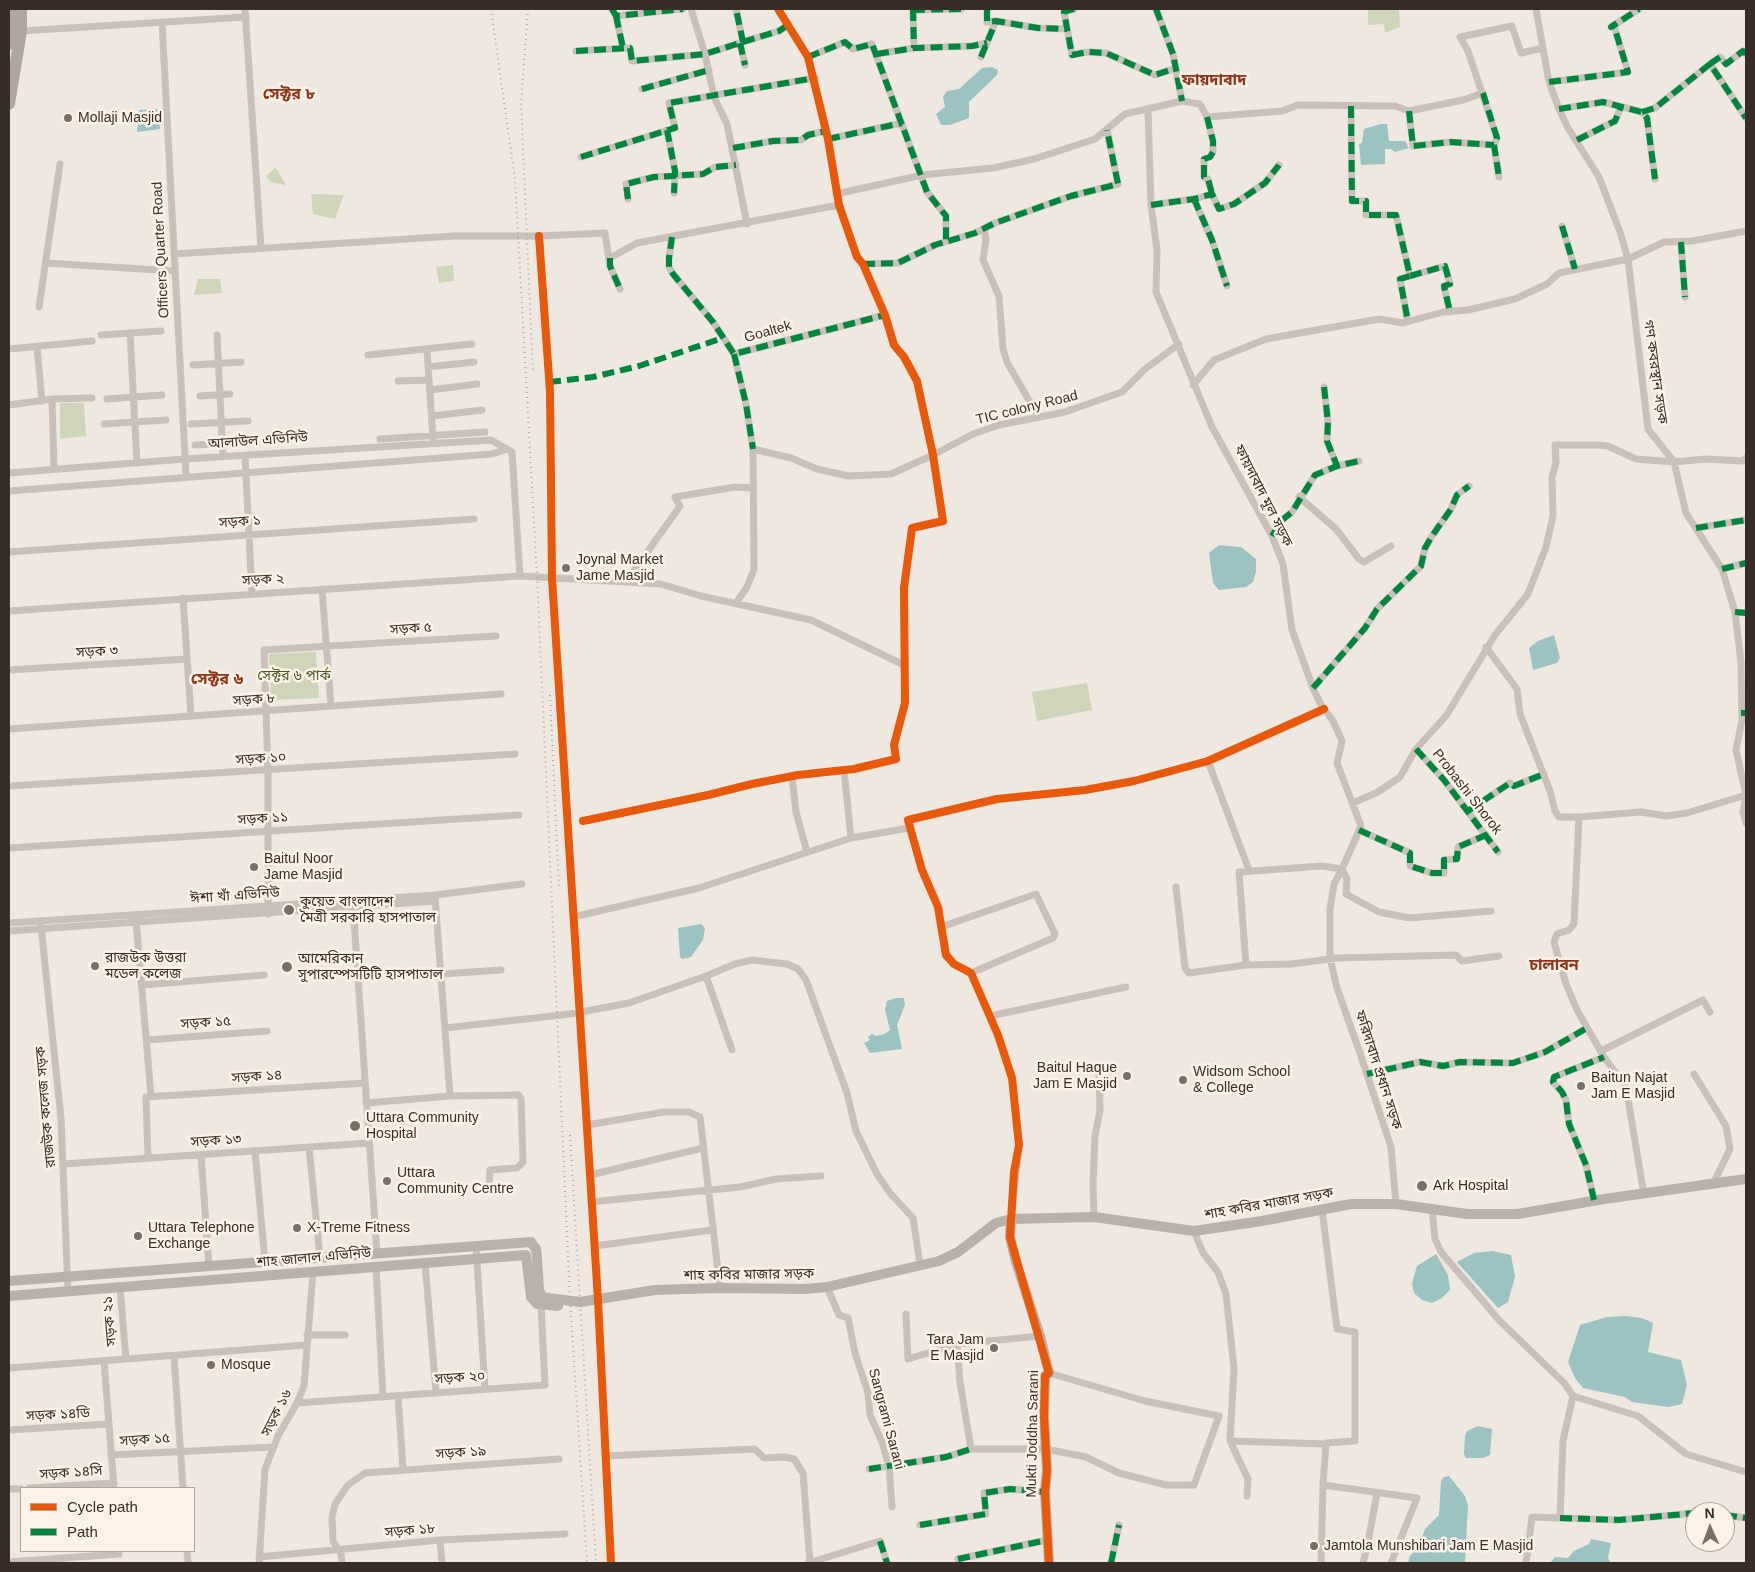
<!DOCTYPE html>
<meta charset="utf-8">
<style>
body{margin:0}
#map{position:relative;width:1755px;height:1572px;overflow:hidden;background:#efe8e0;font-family:Arial,sans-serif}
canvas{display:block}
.frame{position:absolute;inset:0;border:10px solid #392d27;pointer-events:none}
.legend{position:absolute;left:20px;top:1487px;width:175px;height:65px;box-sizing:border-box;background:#fcf2e7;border:1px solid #aea39a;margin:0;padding:6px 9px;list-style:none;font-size:15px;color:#392d27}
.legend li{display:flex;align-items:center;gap:10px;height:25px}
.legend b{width:25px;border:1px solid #aea39a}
.north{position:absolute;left:1685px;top:1502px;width:50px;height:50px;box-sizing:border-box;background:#fcf2e7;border:1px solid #aea39a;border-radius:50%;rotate:358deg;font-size:14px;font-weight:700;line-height:20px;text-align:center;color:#392d27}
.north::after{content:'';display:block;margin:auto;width:18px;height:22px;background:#796e68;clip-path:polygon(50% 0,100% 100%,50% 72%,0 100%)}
</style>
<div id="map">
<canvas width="1755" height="1572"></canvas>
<div class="frame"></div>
<ul class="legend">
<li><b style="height:6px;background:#e8590c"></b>Cycle path</li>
<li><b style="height:6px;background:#00873e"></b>Path</li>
</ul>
<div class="north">N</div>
</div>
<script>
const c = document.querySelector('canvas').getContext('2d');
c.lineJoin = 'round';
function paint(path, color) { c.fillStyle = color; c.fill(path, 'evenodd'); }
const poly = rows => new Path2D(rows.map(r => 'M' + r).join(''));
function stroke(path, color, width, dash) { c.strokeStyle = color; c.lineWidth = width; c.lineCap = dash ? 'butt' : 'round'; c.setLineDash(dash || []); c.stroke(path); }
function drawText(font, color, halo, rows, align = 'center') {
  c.font = font + ' Arial,"Noto Sans Bengali",sans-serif'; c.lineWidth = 5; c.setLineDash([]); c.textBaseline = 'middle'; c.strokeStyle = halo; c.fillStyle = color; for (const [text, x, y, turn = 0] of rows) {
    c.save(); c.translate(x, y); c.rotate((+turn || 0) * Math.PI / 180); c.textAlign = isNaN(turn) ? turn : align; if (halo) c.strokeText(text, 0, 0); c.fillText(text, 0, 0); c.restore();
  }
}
const green = poly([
 [1368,9,1399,9,1400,27,1385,33,1384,24,1368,25],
 [276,167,276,168,286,185,270,182,266,176],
 [311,194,344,195,335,219,313,214],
 [453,265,454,281,439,283,436,267],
 [198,279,220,279,222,293,194,295],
 [60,403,84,403,86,436,60,439],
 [316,652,319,698,271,700,269,654],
 [1087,683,1092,710,1037,721,1032,692]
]);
const water = poly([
 [992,67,998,70,997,75,969,102,969,118,950,125,941,125,936,114,945,107,943,97,947,91,959,89,982,68],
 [159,109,160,129,137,132,139,110],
 [1381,124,1387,124,1389,141,1405,141,1409,148,1395,152,1391,149,1385,149,1385,164,1361,165,1359,144,1362,143,1364,129],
 [1219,545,1241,547,1256,559,1256,572,1253,582,1246,587,1219,590,1213,583,1209,553],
 [1554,635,1560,658,1557,663,1533,670,1529,648,1538,641],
 [701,924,705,928,703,940,691,957,682,959,680,957,678,928],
 [896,998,904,998,905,1005,897,1025,902,1049,870,1053,864,1043,870,1040,868,1037,872,1034,876,1036,884,1034,890,1030,885,1010,887,1001],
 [1492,1251,1511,1255,1515,1277,1508,1302,1498,1308,1457,1262,1474,1253],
 [1436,1254,1448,1275,1450,1290,1442,1298,1432,1303,1422,1300,1414,1293,1412,1283,1417,1266],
 [1626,1316,1642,1318,1653,1323,1648,1352,1681,1360,1687,1385,1682,1404,1668,1407,1632,1402,1625,1397,1583,1388,1575,1378,1568,1362,1580,1325,1607,1317],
 [1478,1426,1492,1429,1490,1455,1483,1458,1466,1458,1464,1454,1465,1436,1467,1431],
 [1449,1476,1465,1496,1468,1505,1465,1563,1408,1563,1410,1556,1419,1546,1425,1529,1439,1515,1441,1481,1444,1477],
 [1591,1539,1611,1543,1608,1558,1611,1563,1550,1563,1555,1557,1568,1558,1574,1551,1589,1544]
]);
const street = poly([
 [245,9,261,248],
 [612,9,616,16,683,9],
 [691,9,705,54,714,97,727,124,747,224],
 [913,9,914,48],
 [987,9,987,22,996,21],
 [1074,9,1064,12,1072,55,1088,52,1106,53,1155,75,1176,68],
 [1156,9,1173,54,1182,101],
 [1536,9,1549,82,1559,109,1568,128,1599,177,1620,232,1628,259,1648,429,1674,462,1686,513,1722,569,1735,612,1741,662,1742,720,1736,750,1746,795,1743,812,1746,823],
 [913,10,961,9],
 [616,16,623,48],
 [162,22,186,476],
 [21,31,246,17],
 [743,42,779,31,788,25],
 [740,43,745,65],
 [576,51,630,48,632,61,705,54,743,42,736,9],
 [877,54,914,48,972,46,987,43],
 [808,57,845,42,853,49,872,44,927,192,946,216,946,241],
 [981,57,996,21,1038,28,1067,29],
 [1710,64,1720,57,1726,64,1743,51,1746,54],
 [1549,82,1628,72,1614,26,1611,27,1639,9],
 [642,89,709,70],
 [1351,106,1352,201,1366,201,1366,215,1396,215,1410,276,1400,279,1408,322],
 [1559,109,1603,102,1642,112,1647,118,1655,179],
 [1148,110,1151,205,1157,250,1156,292,1212,427,1272,536,1283,564,1292,630,1313,688,1320,703,1333,721,1342,741,1337,763,1361,826,1342,869,1322,866,1239,872,1246,965],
 [1409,111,1413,146,1450,142,1494,145],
 [1642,112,1655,108,1710,64,1746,118],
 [1207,117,1282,111,1298,105,1395,106,1409,111,1463,100,1483,93],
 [667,130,675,171,674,193],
 [828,139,902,123],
 [1577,140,1615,121,1621,107],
 [733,148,773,141,801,140,808,135,826,131],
 [581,157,675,128,669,103,815,78],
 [1499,177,1494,145,1497,138,1468,51,1460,37,1512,26,1521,53,1543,48],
 [836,194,922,175,993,168,1034,159,1095,139,1125,114,1182,101,1200,104,1207,117,1213,141,1213,152,1210,157,1204,159,1204,177,1208,179,1212,194],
 [628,199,626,184,654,177,703,174,715,167,736,165],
 [1194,199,1212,240,1227,286],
 [1151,205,1194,199,1212,194,1219,209,1234,204,1265,183,1279,165],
 [1562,226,1575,269],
 [984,229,986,239,983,260,999,296,1003,349,1007,362,1038,416],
 [539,236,550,392,552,578,598,1300,611,1563],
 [672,237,669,258,669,267,673,274,713,322,734,354,885,315],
 [1681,242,1685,297],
 [174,254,454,236,539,236,605,233,610,266,620,289],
 [610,258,637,243,839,205],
 [46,263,174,271],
 [863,264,898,263,935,245,975,233,995,223,1071,196,1118,184,1107,130],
 [1410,276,1445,266,1450,284,1444,286,1450,312],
 [39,307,60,164],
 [130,333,137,463],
 [101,335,161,331],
 [217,335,223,456],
 [37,347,42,401],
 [9,349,92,341],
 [427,350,433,439],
 [734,354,746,404,753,449,754,569,747,587,736,603],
 [368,355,472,344],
 [193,365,241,362],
 [428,367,474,362],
 [398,381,429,380],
 [1193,385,1214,360,1266,339,1379,319,1403,323,1443,312,1468,310,1515,299,1547,284,1559,273,1628,259,1664,242,1692,241,1746,231],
 [1324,387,1328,422,1327,441,1337,466],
 [430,390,477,384],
 [200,396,230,394],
 [52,399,54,469],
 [107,399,162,395],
 [9,405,52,399,92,398],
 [432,416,482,410],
 [104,424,166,420],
 [191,424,248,421],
 [380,439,485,432],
 [195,445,247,442],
 [753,449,791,458,817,469,849,476,891,474,933,455,973,434,999,425,1065,412,1122,392,1145,369,1179,344],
 [245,455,252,594],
 [9,473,184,459,491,440,512,452,520,576],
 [9,491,492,454,507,449],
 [1299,497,1336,529,1359,559,1364,562,1391,546],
 [1696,528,1746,520],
 [1272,536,1281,521,1292,512,1315,475,1337,466,1359,461],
 [9,552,474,519],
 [1722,569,1746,563],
 [626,582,680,506,675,497,735,487,753,488],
 [322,589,331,706],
 [183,598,191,716],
 [9,611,520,576,661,584,701,596,811,620,904,665],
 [1735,612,1746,613],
 [1486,647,1517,689,1520,714,1550,791,1555,811,1559,817,1579,817,1641,812,1666,816,1687,813,1746,795],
 [9,670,187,659],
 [1313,688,1365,628,1377,609,1421,566,1425,548,1432,536,1451,509,1457,495,1469,486],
 [9,729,501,694],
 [1416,749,1444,780,1498,852],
 [1208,761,1249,870],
 [844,770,851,838],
 [792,777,796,812,807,852],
 [9,786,515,754],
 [1353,803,1378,792,1400,777,1416,749,1446,716,1495,635,1528,594,1546,547,1553,516,1552,477,1556,463,1555,445,1598,445,1608,446,1636,459,1674,462,1705,459,1743,461,1746,458],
 [1468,811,1510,783,1514,786,1544,774],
 [1579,817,1574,924,1569,930,1557,934,1554,942,1566,984,1577,1010,1604,1057,1626,1087,1644,1195],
 [583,821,708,795,752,784,798,775,854,769,896,759,894,745,905,703,904,588,912,528,943,521,933,455,917,381,904,357,894,345,885,315,863,264,857,257,839,205,828,139,808,57,778,9],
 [1359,830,1410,853,1410,866,1432,873,1444,873,1444,860,1457,859,1458,847,1486,835],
 [9,848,519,815],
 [1342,869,1334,884,1330,909,1330,958,1337,988,1361,1056,1391,1147,1396,1204],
 [1342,869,1347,879,1346,894,1379,912,1410,918,1491,911],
 [1176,887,1185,968,1189,973,1246,965,1291,964,1338,958,1456,955,1462,961,1499,956],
 [435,897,450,1096],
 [353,905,377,1253],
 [268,914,268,772,264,650,496,636],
 [573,917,699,888,851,838,909,828],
 [136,920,151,1096],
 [9,923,435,895,522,884],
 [41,926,61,1118,68,1292],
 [941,927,1036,894,1055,934,1053,938,971,973],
 [9,931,435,901],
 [442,974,501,970],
 [706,976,732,1050],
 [143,985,264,975],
 [990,1016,1126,987],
 [445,1028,570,1014,629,1003,706,976,735,964,752,960,787,964,798,969,806,980,847,1093,856,1131,877,1174,890,1193,913,1218,920,1265],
 [147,1040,267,1031],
 [1601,1051,1703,1000,1710,1012],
 [1367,1074,1420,1062,1443,1066,1460,1062,1513,1063,1545,1052,1587,1028],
 [1694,1074,1726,1126,1728,1137,1730,1149,1713,1184],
 [366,1103,450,1096,519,1095,521,1099,523,1162,517,1168,490,1170,489,1189],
 [587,1125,664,1112,689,1112,700,1117,720,1288],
 [309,1147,320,1258],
 [255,1151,265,1262],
 [201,1155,209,1266],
 [148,1158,146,1097,365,1083],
 [64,1164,369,1143],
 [590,1175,703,1148],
 [1594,1200,1586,1165,1569,1124,1566,1100,1562,1092,1553,1082,1554,1077,1604,1057],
 [591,1202,740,1187,776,1179,821,1176],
 [1322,1209,1337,1329,1355,1332,1355,1441,1327,1443],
 [1432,1209,1435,1239,1441,1252,1499,1320,1565,1384,1573,1396,1638,1416,1686,1454,1746,1472],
 [1094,1217,1093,1184,1095,1136,1100,1110,1099,1073],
 [1011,1219,1019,1145,1012,1078,998,1035,971,973,954,964,946,955,938,907,922,870,908,820,997,799,1085,790,1134,781,1208,761,1324,709],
 [1194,1231,1203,1253,1218,1272,1226,1294,1234,1368,1230,1441,1248,1479,1247,1496],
 [476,1246,485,1389],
 [595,1246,712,1230],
 [425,1263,436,1392],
 [376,1267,383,1397],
 [827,1287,839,1315,848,1318,855,1353,868,1393,870,1415,882,1442,889,1466,892,1507],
 [906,1314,908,1359,957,1344],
 [307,1335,345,1335],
 [1040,1336,957,1344,960,1382,971,1449,1046,1449,1086,1457,1119,1473,1166,1485,1194,1485,1219,1416,1145,1401,1049,1373],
 [174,1356,183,1488],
 [104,1361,114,1488],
 [9,1368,126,1359,120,1288,126,1359,306,1345],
 [398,1396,403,1469],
 [297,1403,545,1385,541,1305],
 [9,1430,109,1424],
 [1230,1441,1326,1444,1323,1485,1417,1498,1391,1563],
 [111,1455,273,1447],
 [605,1456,755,1449,764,1458,785,1457,794,1459,803,1473,810,1563],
 [869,1469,946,1457,971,1449],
 [29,1488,114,1483],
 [9,1489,21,1489],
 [1725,1515,1746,1518],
 [1560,1518,1619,1520,1695,1513],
 [920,1525,986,1514,984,1493,1010,1489,1045,1492],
 [440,1540,442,1563],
 [1351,1542,1367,1548,1363,1563],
 [1367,1548,1377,1493],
 [187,1551,188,1563],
 [259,1557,440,1540,565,1534],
 [958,1559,1047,1540],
 [9,1562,119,1554],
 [259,1563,265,1469,278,1436,297,1403,304,1386,313,1272],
 [342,1563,341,1554,333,1541,332,1517,335,1504,348,1485,365,1473,559,1459],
 [808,1563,880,1541,887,1563],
 [1111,1563,1119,1525],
 [1321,1563,1323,1485],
 [1526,1563,1532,1517,1560,1518,1563,1441,1573,1396]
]);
const secondary = poly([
 [1011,1219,1010,1237,1016,1262,1040,1336,1049,1373,1045,1376,1044,1417,1047,1470,1045,1492,1049,1563],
 [9,1281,531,1242,536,1249,537,1258,539,1290,542,1297,547,1298,580,1302,655,1290,720,1288,805,1289,827,1287,939,1261,958,1252,996,1223,1011,1219,1094,1217,1194,1231,1262,1221,1351,1204,1396,1204,1467,1214,1518,1214,1604,1199,1746,1179],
 [9,1296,526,1255,531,1297,537,1304,558,1306]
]);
const highway = poly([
 [9,44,11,9],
 [9,104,21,31,21,9]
]);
const rail = poly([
 [491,9,515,180,537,577,570,1299,587,1563],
 [528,9,521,103,533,373],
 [550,695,559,890],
 [570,1135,596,1563]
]);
const quiet = poly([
 [612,9,616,16,683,9],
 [913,9,914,48],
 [987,9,987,22,996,21],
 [1074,9,1064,12,1072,55,1088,52,1106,53,1155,75,1176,68],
 [1156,9,1173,54,1182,101],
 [913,10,961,9],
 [616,16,623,48],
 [743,42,779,31,788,25],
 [740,43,745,65],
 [576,51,630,48,632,61,705,54,743,42,736,9],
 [877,54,914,48,972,46,987,43],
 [808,57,845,42,853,49,872,44,927,192,946,216,946,241],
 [981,57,996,21,1038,28,1067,29],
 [1710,64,1720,57,1726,64,1743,51,1746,54],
 [1549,82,1628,72,1614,26,1611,27,1639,9],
 [642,89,709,70],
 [1483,93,1497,138,1494,145,1499,177],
 [1351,106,1352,201,1366,201,1366,215,1396,215,1410,276,1400,279,1408,322],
 [1559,109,1603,102,1642,112,1647,118,1655,179],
 [1409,111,1413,146,1450,142,1494,145],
 [1642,112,1655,108,1710,64,1746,118],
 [1207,117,1213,141,1213,152,1210,157,1204,159,1204,177,1208,179,1212,194],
 [667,130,675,171,674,193],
 [828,139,902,123],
 [1577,140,1615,121,1621,107],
 [733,148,773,141,801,140,808,135,826,131],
 [581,157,675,128,669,103,815,78],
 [628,199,626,184,654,177,703,174,715,167,736,165],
 [1194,199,1212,240,1227,286],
 [1151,205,1194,199,1212,194,1219,209,1234,204,1265,183,1279,165],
 [1562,226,1575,269],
 [672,237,669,258,669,267,673,274,713,322,734,354,885,315],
 [1681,242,1685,297],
 [610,258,610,266,620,289],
 [863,264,898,263,935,245,975,233,995,223,1071,196,1118,184,1107,130],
 [1410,276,1445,266,1450,284,1444,286,1450,312],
 [734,354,746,404,753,449],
 [549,382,593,377,639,366,723,338],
 [1324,387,1328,422,1327,441,1337,466],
 [1696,528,1746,520],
 [1272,536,1281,521,1292,512,1315,475,1337,466,1359,461],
 [1722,569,1746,563],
 [1735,612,1746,613],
 [1313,688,1365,628,1377,609,1421,566,1425,548,1432,536,1451,509,1457,495,1469,486],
 [1741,713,1746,713],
 [1416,749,1444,780,1498,852],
 [1468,811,1510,783,1514,786,1544,774],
 [1359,830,1410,853,1410,866,1432,873,1444,873,1444,860,1457,859,1458,847,1486,835],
 [1367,1074,1420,1062,1443,1066,1460,1062,1513,1063,1545,1052,1587,1028],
 [1594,1200,1586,1165,1569,1124,1566,1100,1562,1092,1553,1082,1554,1077,1604,1057],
 [869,1469,946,1457,971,1449],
 [1725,1515,1746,1518],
 [1560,1518,1619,1520,1695,1513],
 [920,1525,986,1514,984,1493,1010,1489,1045,1492],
 [880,1541,887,1563],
 [958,1559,1047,1540],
 [1111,1563,1119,1525]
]);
const cycleway = poly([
 [539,236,550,392,552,578,598,1300,611,1563],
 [583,821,708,795,752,784,798,775,854,769,896,759,894,745,905,703,904,588,912,528,943,521,933,455,917,381,904,357,894,345,885,315,863,264,857,257,839,205,828,139,808,57,778,9],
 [1049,1563,1045,1492,1047,1470,1044,1417,1045,1376,1049,1373,1010,1237,1014,1172,1019,1145,1012,1078,998,1035,971,973,954,964,946,955,938,907,922,870,908,820,997,799,1085,790,1134,781,1208,761,1324,709]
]);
const markers = [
 [68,118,5,"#796e68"],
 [566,568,5,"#796e68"],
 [254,867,5,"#796e68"],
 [289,910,6,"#796e68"],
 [95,966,5,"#796e68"],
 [287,967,6,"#796e68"],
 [1127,1076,5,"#796e68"],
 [1183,1080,5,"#796e68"],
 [1581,1086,5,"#796e68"],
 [355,1126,6,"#796e68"],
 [387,1181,5,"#796e68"],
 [1422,1186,6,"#796e68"],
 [297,1228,5,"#796e68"],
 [138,1236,5,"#796e68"],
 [994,1348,5,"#796e68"],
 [211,1365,5,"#796e68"],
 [1314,1546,5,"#796e68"]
];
const poiNames = [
 ["Mollaji Masjid",78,118],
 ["Joynal Market",576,560],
 ["Jame Masjid",576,576],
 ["Baitul Noor",264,859],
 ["Jame Masjid",264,875],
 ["কুয়েত বাংলাদেশ",300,902],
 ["মৈত্রী সরকারি হাসপাতাল",300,918],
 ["রাজউক উত্তরা",105,958],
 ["মডেল কলেজ",105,974],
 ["আমেরিকান",298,959],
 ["সুপারস্পেসটিটি হাসপাতাল",298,975],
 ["Baitul Haque",1117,1068,"right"],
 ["Jam E Masjid",1117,1084,"right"],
 ["Widsom School",1193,1072],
 ["& College",1193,1088],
 ["Baitun Najat",1591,1078],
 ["Jam E Masjid",1591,1094],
 ["Uttara Community",366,1118],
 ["Hospital",366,1134],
 ["Uttara",397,1173],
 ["Community Centre",397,1189],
 ["Ark Hospital",1433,1186],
 ["Uttara Telephone",148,1228],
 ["Exchange",148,1244],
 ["X-Treme Fitness",307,1228],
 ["Tara Jam",984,1340,"right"],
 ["E Masjid",984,1356,"right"],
 ["Mosque",221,1365],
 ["Jamtola Munshibari Jam E Masjid",1324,1546]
];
const streetNames = [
 ["Officers Quarter Road",161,250,-93],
 ["Goaltek",768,332,-16],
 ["গণ কবরস্থান সড়ক",1655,372,82],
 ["TIC colony Road",1027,408,-14],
 ["আলাউল এভিনিউ",258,441,-4],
 ["ফায়দাবাদ মূল সড়ক",1263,496,63],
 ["সড়ক ১",240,522,-4],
 ["সড়ক ২",263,580,-3],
 ["সড়ক ৫",411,629,-4],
 ["সড়ক ৩",97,652,-3],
 ["সড়ক ৮",254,700,-4],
 ["সড়ক ১০",261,759,-4],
 ["Probashi Shorok",1467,792,52],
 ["সড়ক ১১",263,819,-4],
 ["ঈশা খাঁ এভিনিউ",235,896,-4],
 ["সড়ক ১৫",206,1023,-4],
 ["ফরিদাবাদ প্রধান সড়ক",1378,1070,72],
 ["সড়ক ১৪",257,1077,-4],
 ["রাজউক কলেজ সড়ক",46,1107,-95],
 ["সড়ক ১৩",216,1141,-4],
 ["শাহ কবির মাজার সড়ক",1269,1204,-10],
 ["শাহ জালাল এভিনিউ",314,1258,-5],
 ["শাহ কবির মাজার সড়ক",749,1275,-1],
 ["সড়ক ২১",110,1321,-95],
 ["সড়ক ২০",460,1378,-4],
 ["সড়ক ১৬",277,1413,-63],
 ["সড়ক ১৪ডি",58,1415,-3],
 ["Sangrami Sarani",886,1419,75],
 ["Mukti Joddha Sarani",1033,1434,-89],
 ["সড়ক ১৫",145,1440,-4],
 ["সড়ক ১৯",461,1453,-4],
 ["সড়ক ১৪সি",71,1473,-4],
 ["সড়ক ১৮",410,1531,-5]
];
const parkNames = [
 ["সেক্টর ৬ পার্ক",294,676]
];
const quarterNames = [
 ["ফায়দাবাদ",1214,81],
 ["সেক্টর ৮",289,95],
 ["সেক্টর ৬",217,680],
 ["চালাবন",1554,966]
];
paint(green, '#d0d5b9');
paint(water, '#9ac3c2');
stroke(street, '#c8c0b9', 7);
stroke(secondary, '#b8b0aa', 10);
stroke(highway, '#aea69f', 12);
stroke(rail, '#afa9a4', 2, [1, 4]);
stroke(quiet, '#00873e', 6, [12, 6]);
stroke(cycleway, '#e8590c', 8);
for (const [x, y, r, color] of markers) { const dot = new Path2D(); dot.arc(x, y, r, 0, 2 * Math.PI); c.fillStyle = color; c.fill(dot); stroke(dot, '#fcf2e7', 2); }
drawText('14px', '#392d27', '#fcf2e7', poiNames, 'left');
drawText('14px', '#392d27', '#fcf2e7', streetNames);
drawText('14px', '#485a28', '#fcf2e7', parkNames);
drawText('bold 16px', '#913317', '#fcf2e7', quarterNames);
</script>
